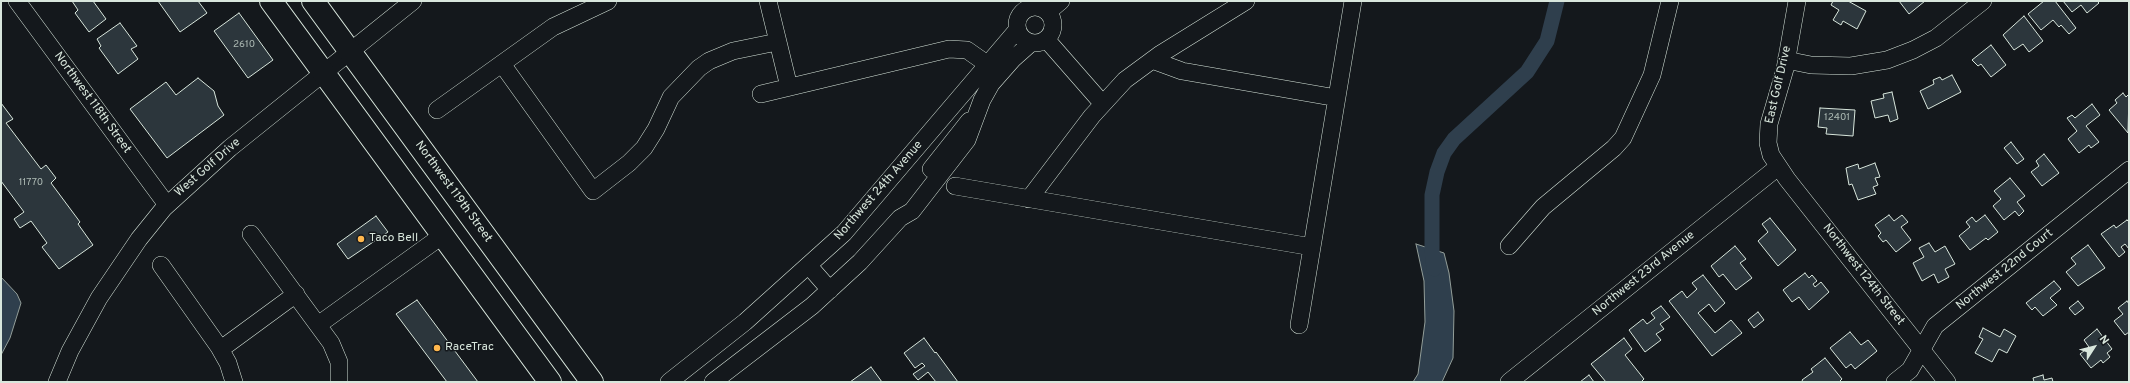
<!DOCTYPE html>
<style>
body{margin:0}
#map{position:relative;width:2130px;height:383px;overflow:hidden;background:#14181c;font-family:Overpass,sans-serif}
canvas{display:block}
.frame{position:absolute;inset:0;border:2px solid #d8e6dc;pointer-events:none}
.north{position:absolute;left:2074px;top:327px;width:40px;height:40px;-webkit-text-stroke:3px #14181c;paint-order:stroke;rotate:54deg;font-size:11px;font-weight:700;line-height:16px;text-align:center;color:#d8e6dc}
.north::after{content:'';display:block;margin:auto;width:14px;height:18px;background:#d8e6dc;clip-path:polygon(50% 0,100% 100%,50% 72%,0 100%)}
</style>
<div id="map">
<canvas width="2130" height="383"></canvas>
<div class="frame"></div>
<div class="north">N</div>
</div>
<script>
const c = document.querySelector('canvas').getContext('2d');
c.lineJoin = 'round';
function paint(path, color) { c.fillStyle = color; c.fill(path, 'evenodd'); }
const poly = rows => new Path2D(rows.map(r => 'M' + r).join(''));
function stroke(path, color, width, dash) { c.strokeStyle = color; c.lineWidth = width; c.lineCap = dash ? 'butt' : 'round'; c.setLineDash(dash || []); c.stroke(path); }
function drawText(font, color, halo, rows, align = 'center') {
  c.font = font + ' Overpass,sans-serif'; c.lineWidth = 3; c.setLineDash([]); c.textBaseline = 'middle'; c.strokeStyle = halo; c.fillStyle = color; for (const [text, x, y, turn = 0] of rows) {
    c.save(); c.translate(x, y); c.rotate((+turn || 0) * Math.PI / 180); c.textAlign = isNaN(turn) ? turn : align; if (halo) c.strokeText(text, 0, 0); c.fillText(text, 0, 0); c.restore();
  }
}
const water = poly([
 [1416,244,1444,253,1449,273,1454,311,1453,358,1442,382,1413,382,1418,374,1425,322,1424,281,1416,244],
 [1,277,17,294,21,303,10,338,1,355,1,277]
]);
const canal = poly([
 [1434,269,1432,250,1432,195,1437,172,1444,153,1454,139,1527,72,1547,41,1557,1]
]);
const building = poly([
 [72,1,93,1,106,19,89,32,75,13,78,10,72,1],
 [158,1,198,1,207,13,180,32,158,1],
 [1833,1,1848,1,1866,11,1857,29,1843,21,1841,25,1833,20,1839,10,1831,5,1833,1],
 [1899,1,1925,1,1909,14,1899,1],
 [2044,1,2055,1,2076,28,2069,34,2061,25,2059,27,2053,20,2041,30,2028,14,2044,1],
 [2063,1,2097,1,2099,3,2087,13,2081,5,2072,12,2063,1],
 [239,13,273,60,248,78,214,31,239,13],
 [2024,16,2043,41,2029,52,2023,44,2014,50,2003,35,2024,16],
 [120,23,137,46,131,49,138,59,118,74,99,48,101,46,97,39,120,23],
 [1991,45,2006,65,1991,77,1981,64,1978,66,1972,60,1991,45],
 [1952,75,1961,92,1928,109,1920,91,1934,84,1933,80,1940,77,1942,80,1952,75],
 [198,78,214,91,218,106,224,115,167,158,130,109,166,82,176,95,198,78],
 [1892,92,1898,119,1890,122,1888,115,1875,118,1871,101,1884,98,1883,94,1892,92],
 [2123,93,2126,97,2129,94,2128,133,2109,110,2117,103,2115,100,2123,93],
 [1,103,13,119,6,123,41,169,46,165,56,178,51,183,80,222,78,224,93,245,59,269,42,247,47,243,31,221,20,228,14,219,24,212,1,181,1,103],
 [2092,104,2100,115,2086,126,2099,142,2091,148,2089,145,2079,153,2068,139,2077,131,2067,118,2072,115,2075,118,2092,104],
 [1820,108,1855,110,1853,136,1826,134,1827,128,1818,127,1820,108],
 [2011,142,2024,159,2017,164,2004,148,2011,142],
 [2044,154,2059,173,2042,186,2031,172,2039,166,2036,161,2044,154],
 [1875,163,1880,177,1875,178,1878,185,1873,187,1876,194,1858,200,1852,184,1849,185,1846,168,1858,164,1859,169,1875,163],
 [2010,178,2025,196,2017,202,2024,211,2019,216,2015,211,2004,220,1993,206,2001,199,1994,191,2010,178],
 [1889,215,1894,221,1902,215,1908,222,1901,227,1911,240,1896,252,1886,240,1883,242,1878,236,1881,233,1875,225,1889,215],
 [1985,215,1998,232,1988,240,1986,238,1970,250,1959,236,1970,227,1966,222,1972,217,1976,222,1985,215],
 [376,216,388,232,348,259,337,244,376,216],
 [1770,218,1796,250,1778,266,1758,241,1768,232,1762,224,1770,218],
 [2127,220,2129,222,2129,249,2125,244,2121,247,2125,252,2119,257,2101,234,2114,225,2116,228,2127,220],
 [1929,243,1935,252,1945,246,1955,264,1945,269,1949,277,1938,283,1934,274,1922,281,1913,263,1924,257,1919,248,1929,243],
 [2088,245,2105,268,2078,286,2066,272,2076,264,2071,258,2088,245],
 [1735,246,1746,259,1740,263,1752,278,1736,290,1723,274,1719,277,1711,266,1735,246],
 [1805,273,1809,278,1812,275,1817,281,1813,284,1815,287,1821,282,1829,292,1809,310,1799,297,1792,302,1783,290,1805,273],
 [1703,275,1725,303,1715,312,1709,304,1698,313,1715,333,1731,320,1742,333,1712,356,1669,301,1682,291,1687,298,1697,289,1692,283,1703,275],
 [2054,281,2061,289,2050,298,2057,305,2043,316,2035,307,2032,310,2026,303,2054,281],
 [417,300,478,382,447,382,396,314,417,300],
 [2078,301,2084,308,2075,315,2069,308,2078,301],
 [2127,301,2129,304,2129,332,2125,335,2114,321,2123,314,2118,308,2127,301],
 [1661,306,1670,317,1660,324,1664,329,1656,334,1661,340,1645,352,1629,330,1643,319,1647,324,1655,318,1651,313,1661,306],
 [1758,312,1764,320,1754,328,1748,320,1758,312],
 [1983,328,2000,337,2004,329,2016,336,2007,353,1999,349,1992,362,1975,353,1983,339,1979,337,1983,328],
 [2097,329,2112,349,2107,353,2110,357,2103,363,2101,360,2091,368,2080,354,2089,347,2084,340,2097,329],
 [1850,332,1861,345,1868,340,1877,351,1855,369,1851,364,1846,368,1830,348,1850,332],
 [924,338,935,353,936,352,958,382,936,382,928,372,918,380,913,374,925,366,922,363,915,368,904,353,924,338],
 [1624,338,1632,349,1625,355,1644,379,1641,382,1606,382,1591,364,1624,338],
 [1825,358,1842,379,1839,382,1803,382,1802,380,1813,372,1811,369,1825,358],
 [871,367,882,382,850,382,871,367],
 [1589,375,1594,382,1580,382,1589,375],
 [2043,375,2044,380,2052,378,2053,382,2034,382,2033,378,2043,375]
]);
const minor = poly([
 [17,1,167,205],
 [768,1,789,87],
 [1797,1,1785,69,1769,124,1768,143,1771,155,1787,179,1947,382],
 '1017 25a18 18 0 1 1 36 0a18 18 0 1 1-36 0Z',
 [1048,12,1061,1],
 [1046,39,1102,103],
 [1152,60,1182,71,1337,98],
 [1786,60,1811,65,1851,66,1887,60,1913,50,1936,38,1983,1],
 [502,64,593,191,629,163,644,148,656,129,671,97,699,68,709,61,733,51,777,42],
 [761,94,949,49,967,50,987,64],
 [437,110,553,27,608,1],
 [931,169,969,121],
 [955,186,1312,247],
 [1029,199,1092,116,1125,80,1159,55,1246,1],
 [251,234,331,343,339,362,339,382],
 [1509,246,1543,207,1614,148,1623,138,1652,75,1670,1],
 [161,265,219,347,228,363,234,382],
 [809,266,830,290],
 [318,325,443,235],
 [1299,325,1353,1],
 [221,349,296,294],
 [57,382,70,351,99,298,139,239,164,208,230,148,413,1],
 [669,382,745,322,844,233,1017,30],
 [713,382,812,306,860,262,900,218,912,211,967,140,982,100,991,84,1013,59,1031,43],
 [1509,382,1778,167],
 [1895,382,1910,370,1935,326,2129,170]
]);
const highway = poly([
 [271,1,550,382],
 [313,1,592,382]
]);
const markers = [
 [361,239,4,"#ffb74d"],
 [437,348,4,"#ffb74d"]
];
const numberNames = [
 ["2610",244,45],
 ["12401",1837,118],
 ["11770",31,183]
];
const streetNames = [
 ["East Golf Drive",1779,85,-77],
 ["Northwest 118th Street",92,103,54],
 ["West Golf Drive",208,168,-41],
 ["Northwest 24th Avenue",879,191,-49],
 ["Northwest 119th Street",453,192,54],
 ["Northwest 22nd Court",2005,270,-39],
 ["Northwest 23rd Avenue",1644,274,-39],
 ["Northwest 124th Street",1863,275,52]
];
const poiNames = [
 ["Taco Bell",369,239],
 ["RaceTrac",445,348]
];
paint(water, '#2f3f4d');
stroke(water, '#939e99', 1);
stroke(canal, '#2f3f4d', 15);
paint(building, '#2c363c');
stroke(building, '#d8e6dc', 1);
stroke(minor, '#d8e6dc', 18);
stroke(highway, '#d8e6dc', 24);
stroke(minor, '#14181c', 17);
stroke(highway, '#14181c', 22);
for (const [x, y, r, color] of markers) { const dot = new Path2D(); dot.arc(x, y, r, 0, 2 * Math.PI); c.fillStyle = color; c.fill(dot); stroke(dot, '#14181c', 1.5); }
drawText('10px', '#adbab4', null, numberNames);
drawText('12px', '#d8e6dc', '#14181c', streetNames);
drawText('12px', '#d8e6dc', '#14181c', poiNames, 'left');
</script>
